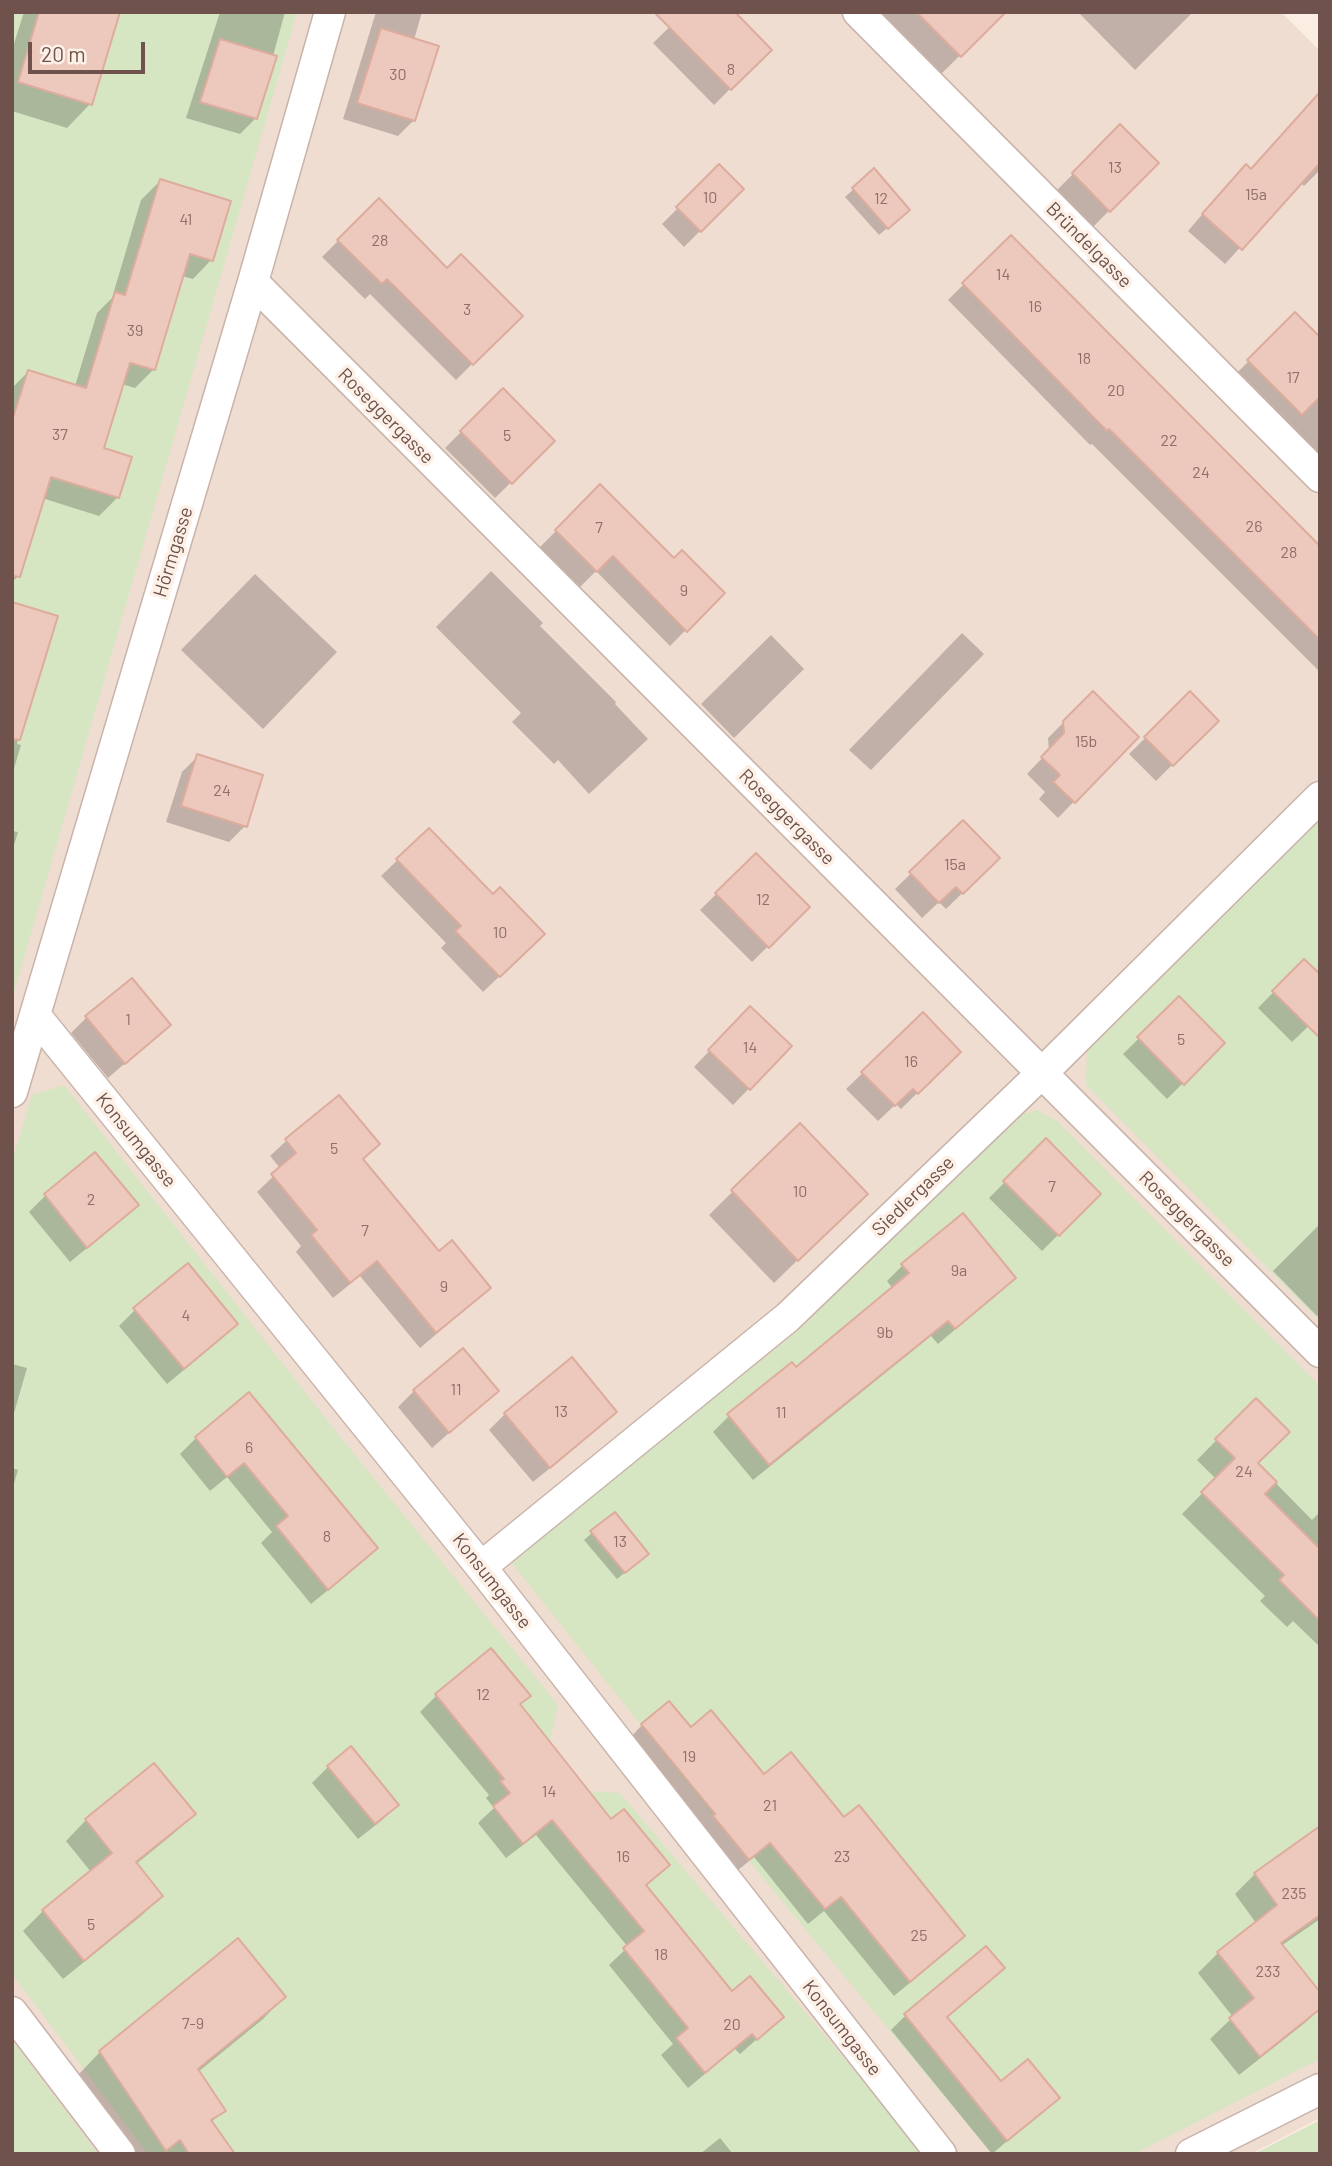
<!DOCTYPE html>
<meta charset="utf-8">
<style>
body{margin:0}
#map{position:relative;width:1332px;height:2166px;overflow:hidden;background:#faede1;font-family:Barlow,sans-serif}
canvas{display:block}
.frame{position:absolute;inset:0;border:14px solid #6e524b;pointer-events:none}
.scale{position:absolute;left:28px;top:42px;width:117px;height:32px;box-sizing:border-box;border:4px solid #6e524b;border-top:0;padding-left:9px;font-size:21px;line-height:24px;white-space:nowrap;color:#6e524b;-webkit-text-stroke:5px #fdf1e7;paint-order:stroke}
</style>
<div id="map">
<canvas width="1332" height="2166"></canvas>
<div class="frame"></div>
<div class="scale">20 m</div>
</div>
<script>
const c = document.querySelector('canvas').getContext('2d');
c.lineJoin = 'round';
function paint(path, color) { c.fillStyle = color; c.fill(path, 'evenodd'); }
const poly = rows => new Path2D(rows.map(r => 'M' + r).join(''));
function stroke(path, color, width, dash) { c.strokeStyle = color; c.lineWidth = width; c.lineCap = dash ? 'butt' : 'round'; c.setLineDash(dash || []); c.stroke(path); }
function drawText(font, color, halo, rows, align = 'center') {
  c.font = font + ' Barlow,sans-serif'; c.lineWidth = 7; c.setLineDash([]); c.textBaseline = 'middle'; c.strokeStyle = halo; c.fillStyle = color; for (const [text, x, y, turn = 0] of rows) {
    c.save(); c.translate(x, y); c.rotate((+turn || 0) * Math.PI / 180); c.textAlign = isNaN(turn) ? turn : align; if (halo) c.strokeText(text, 0, 0); c.fillText(text, 0, 0); c.restore();
  }
}
const residential = poly([
 [12,12,1281,12,1320,51,1320,2118,1251,2154,12,2154]
]);
const green = poly([
 [12,12,297,12,12,999],
 [1320,814,1320,1321,1086,1085,1087,1044],
 [64,1085,338,1434,558,1705,550,1742,589,1791,620,1793,925,2154,148,2154,12,1974,12,1161,32,1095],
 [1036,1110,1056,1120,1320,1386,1320,2059,1134,2154,992,2154,771,1888,510,1561,799,1330,1011,1118],
 [12,2040,98,2154,12,2154],
 [1320,2120,1320,2154,1254,2154]
]);
const shadow = poly([
 [24,12,119,12,90,104,67,128,12,111,12,50],
 [220,12,285,12,256,118,240,134,186,118],
 [376,12,422,12,414,40,414,120,398,136,343,119],
 [685,12,769,50,714,105,653,43],
 [870,12,1004,12,936,79],
 [1078,12,1193,12,1135,70],
 [1320,94,1320,170,1304,186,1300,182,1225,264,1188,231,1230,182,1250,171],
 [1120,127,1156,163,1093,227,1057,190],
 [719,167,742,189,684,247,662,224],
 [874,171,900,217,879,235,845,197],
 [160,181,211,260,193,279,182,276,154,369,135,388,122,384,102,450,118,497,99,516,42,498,18,576,12,582,12,388,28,372,75,386,97,313,112,298,141,200],
 [379,200,447,270,520,316,456,380,370,294,365,299,322,257],
 [1011,237,1320,547,1320,672,1092,444,1090,445,948,300],
 [1295,314,1320,339,1320,457,1233,377],
 [503,390,553,441,495,498,445,448],
 [600,487,674,561,722,593,670,646,596,571,580,587,540,547],
 [491,571,543,623,540,626,616,702,615,704,648,739,589,794,558,760,554,764,512,722,521,713,436,627],
 [255,574,337,652,263,729,181,650],
 [12,604,56,617,17,744,21,745,12,775],
 [962,633,984,654,871,770,849,750],
 [771,635,804,669,734,738,701,704],
 [1093,693,1136,737,1058,818,1039,799,1045,792,1027,774,1049,751,1048,738],
 [1190,694,1216,721,1156,781,1129,754],
 [198,756,245,826,229,842,166,822,182,772],
 [963,823,998,858,946,909,939,902,922,918,895,889],
 [429,830,527,950,483,992,441,948,446,943,381,876],
 [12,831,18,832,12,852],
 [756,855,808,907,752,962,700,910],
 [1304,961,1320,1015,1292,1042,1258,1008],
 [1179,999,1223,1043,1167,1099,1123,1054],
 [923,1015,959,1052,901,1109,896,1104,878,1121,846,1089],
 [87,1017,169,1025,108,1078,71,1033],
 [735,1024,790,1046,733,1105,694,1067],
 [339,1097,378,1144,362,1160,438,1253,489,1288,473,1303,420,1348,360,1276,333,1298,296,1252,301,1246,257,1192,281,1169,270,1156,286,1141],
 [800,1125,842,1217,774,1283,709,1215],
 [1046,1141,1099,1194,1042,1251,989,1198],
 [95,1154,136,1205,121,1220,70,1262,29,1212,45,1196],
 [1320,1224,1320,1313,1317,1316,1273,1271],
 [902,1266,1014,1278,998,1293,938,1344,931,1336,753,1480,713,1432,729,1416,796,1370,893,1289,887,1281],
 [135,1310,236,1324,220,1340,167,1384,119,1326],
 [12,1364,27,1368,12,1420],
 [414,1391,496,1391,432,1448,398,1407],
 [249,1395,375,1548,360,1564,311,1604,261,1543,272,1532,227,1477,210,1491,180,1454,196,1438],
 [1256,1400,1256,1463,1312,1520,1320,1512,1320,1644,1318,1645,1293,1621,1287,1627,1260,1601,1265,1596,1182,1514,1216,1479,1197,1460],
 [615,1412,599,1428,533,1482,489,1430,505,1414],
 [12,1468,18,1470,12,1490],
 [592,1533,639,1561,617,1579,584,1540],
 [491,1650,518,1705,611,1822,668,1865,645,1887,732,1994,782,2017,740,2054,735,2049,688,2088,661,2055,673,2044,609,1965,628,1947,536,1835,506,1858,478,1823,494,1808,486,1798,489,1795,420,1712,436,1696],
 [642,1725,691,1730,764,1776,963,1936,947,1952,894,1996,824,1911,808,1924,754,1857,732,1875,627,1741],
 [154,1765,193,1814,173,1834,135,1865,161,1896,141,1916,63,1979,23,1931,43,1911,91,1872,66,1841,86,1820],
 [328,1767,397,1805,381,1821,358,1839,312,1783],
 [1320,1828,1320,1919,1281,1946,1320,2008,1306,2022,1239,2075,1210,2039,1233,2017,1198,1973,1218,1953,1256,1923,1235,1894,1255,1874],
 [986,1948,946,2018,1001,2084,1057,2098,992,2154,891,2030,905,2016],
 [284,1997,263,2019,198,2072,223,2110,211,2123,233,2154,132,2154,79,2074,100,2052],
 [720,2138,733,2154,700,2154]
]);
const building = poly([
 [39,12,120,12,92,105,18,82,39,12],
 [654,12,735,12,772,50,731,90,654,12],
 [916,12,1006,12,961,57,916,12],
 [381,28,439,46,415,121,357,103,381,28],
 [220,39,277,56,257,119,200,102,220,39],
 [1320,92,1320,163,1242,250,1202,214,1246,164,1251,169,1320,92],
 [1120,124,1159,163,1110,212,1072,173,1120,124],
 [719,164,744,189,701,232,676,207,719,164],
 [874,168,910,210,888,229,852,188,874,168],
 [160,179,231,201,213,261,190,254,155,370,130,363,104,448,132,457,119,498,51,477,20,577,12,576,12,421,28,370,86,388,115,292,125,295,160,179],
 [379,198,447,268,461,254,523,316,473,365,387,279,382,284,337,240,379,198],
 [1011,235,1320,546,1320,640,1109,429,1107,431,962,283,1011,235],
 [1295,312,1320,337,1320,397,1302,415,1247,360,1295,312],
 [503,388,555,441,512,484,460,431,503,388],
 [600,484,674,558,682,550,725,593,687,632,613,556,597,572,555,530,600,484],
 [12,602,58,616,20,740,12,739,12,602],
 [1093,691,1139,737,1075,803,1053,782,1060,775,1041,757,1064,733,1063,721,1093,691],
 [1190,691,1219,721,1173,766,1144,737,1190,691],
 [197,754,263,775,247,827,181,806,197,754],
 [963,820,1000,858,963,894,956,887,939,903,909,872,963,820],
 [429,828,493,894,500,887,545,934,500,977,455,931,461,926,396,859,429,828],
 [756,853,810,907,769,948,715,893,756,853],
 [1304,959,1320,974,1320,1038,1272,991,1304,959],
 [132,978,171,1025,125,1064,85,1016,132,978],
 [1179,996,1225,1043,1184,1085,1137,1037,1179,996],
 [750,1006,792,1046,750,1090,708,1050,750,1006],
 [923,1012,961,1052,918,1094,913,1089,895,1106,861,1072,923,1012],
 [339,1095,380,1144,363,1159,439,1251,452,1240,491,1288,436,1333,377,1261,350,1283,311,1235,317,1230,271,1174,296,1153,285,1139,339,1095],
 [800,1123,868,1194,798,1261,731,1190,800,1123],
 [1046,1138,1101,1194,1059,1236,1003,1181,1046,1138],
 [95,1152,139,1205,87,1248,44,1194,95,1152],
 [963,1213,1016,1278,955,1329,948,1321,769,1465,727,1414,792,1362,796,1367,909,1273,901,1264,963,1213],
 [188,1263,238,1324,184,1369,133,1308,188,1263],
 [463,1348,499,1391,449,1433,413,1390,463,1348],
 [572,1357,617,1412,550,1468,504,1413,572,1357],
 [249,1392,378,1548,328,1590,276,1526,288,1516,244,1463,227,1477,195,1437,249,1392],
 [1256,1398,1290,1432,1258,1463,1277,1482,1265,1494,1320,1549,1320,1621,1279,1580,1284,1575,1201,1492,1235,1458,1215,1439,1256,1398],
 [615,1512,649,1554,625,1573,590,1531,615,1512],
 [491,1648,531,1696,520,1704,611,1819,624,1809,670,1865,646,1885,732,1991,750,1976,784,2017,757,2040,752,2034,705,2073,676,2038,688,2028,623,1948,644,1931,552,1820,523,1844,493,1806,510,1793,500,1781,504,1779,435,1694,491,1648],
 [669,1701,691,1727,711,1710,764,1774,791,1752,844,1817,859,1805,965,1936,910,1982,841,1897,825,1909,770,1843,749,1860,713,1816,715,1814,641,1724,669,1701],
 [351,1746,399,1805,375,1824,327,1766,351,1746],
 [154,1763,196,1814,136,1862,163,1896,84,1961,42,1910,112,1853,85,1819,154,1763],
 [1320,1826,1320,1915,1281,1943,1320,1992,1320,2009,1260,2057,1229,2018,1254,1998,1217,1952,1277,1905,1254,1873,1320,1826],
 [238,1938,286,1997,198,2069,226,2111,211,2120,235,2154,189,2154,180,2140,166,2151,99,2051,238,1938],
 [986,1946,1005,1968,947,2017,1001,2081,1028,2059,1060,2098,1007,2141,904,2014,986,1946]
]);
const street = poly([
 [858,12,1320,477],
 [253,282,1320,1352],
 [35,1015,481,1567,941,2154],
 [12,1092,253,282,330,12],
 [481,1567,788,1317,1042,1073,1320,797],
 [12,2012,120,2154],
 [1191,2154,1320,2089]
]);
const numberNames = [
 ["8",731,70],
 ["30",398,75],
 ["13",1115,168],
 ["15a",1256,195],
 ["10",710,198],
 ["12",881,199],
 ["41",186,220],
 ["28",380,241],
 ["14",1003,275],
 ["16",1035,307],
 ["3",467,310],
 ["39",135,331],
 ["18",1084,359],
 ["17",1293,378],
 ["20",1116,391],
 ["37",60,435],
 ["5",507,436],
 ["22",1169,441],
 ["24",1201,473],
 ["26",1254,527],
 ["7",599,528],
 ["28",1289,553],
 ["9",684,591],
 ["15b",1086,742],
 ["24",222,791],
 ["15a",955,865],
 ["12",763,900],
 ["10",500,933],
 ["1",128,1020],
 ["5",1181,1040],
 ["14",750,1048],
 ["16",911,1062],
 ["5",334,1149],
 ["7",1052,1187],
 ["10",800,1192],
 ["2",91,1200],
 ["7",365,1231],
 ["9a",959,1271],
 ["9",444,1287],
 ["4",186,1316],
 ["9b",885,1333],
 ["11",456,1390],
 ["13",561,1412],
 ["11",781,1413],
 ["6",249,1448],
 ["24",1244,1472],
 ["8",327,1537],
 ["13",620,1542],
 ["12",483,1695],
 ["19",689,1757],
 ["14",549,1792],
 ["21",770,1806],
 ["16",623,1857],
 ["23",842,1857],
 ["235",1294,1894],
 ["5",91,1925],
 ["25",919,1936],
 ["18",661,1955],
 ["233",1268,1972],
 ["7-9",193,2024],
 ["20",732,2025]
];
const streetNames = [
 ["Bründelgasse",1089,245,45],
 ["Roseggergasse",386,416,45],
 ["Hörmgasse",173,552,-73],
 ["Roseggergasse",787,817,45],
 ["Konsumgasse",136,1140,51],
 ["Siedlergasse",913,1196,-44],
 ["Roseggergasse",1187,1219,45],
 ["Konsumgasse",492,1581,52],
 ["Konsumgasse",842,2028,52]
];
paint(residential, '#f0ddd1');
paint(green, '#d6e5c2');
paint(shadow, '#0003');
paint(building, '#edc8bc');
stroke(building, '#deac9d', 2);
stroke(street, '#c9b3aa', 33);
stroke(street, '#fff', 30);
drawText('16px', '#8e7067', null, numberNames);
drawText('19px', '#6e524b', '#fdf1e7', streetNames);
</script>
